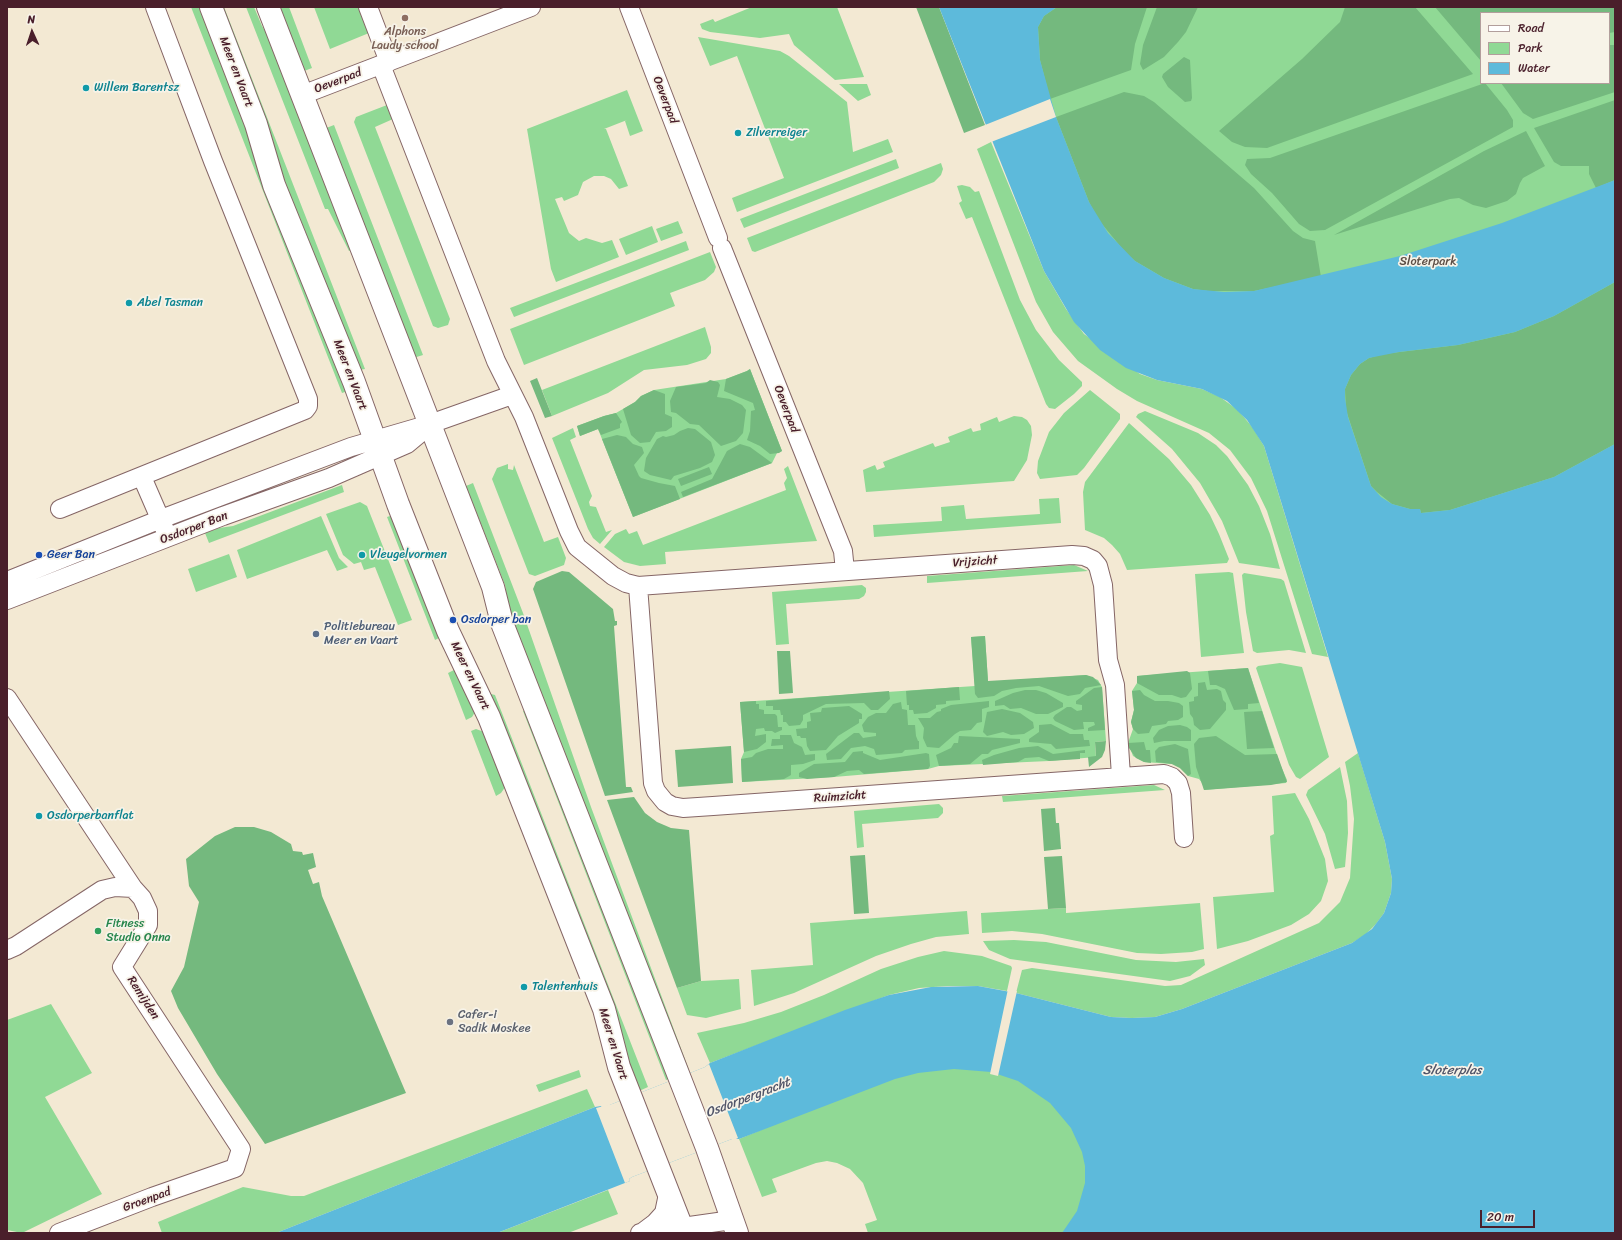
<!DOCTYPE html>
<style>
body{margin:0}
#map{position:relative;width:1622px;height:1240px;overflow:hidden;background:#f3e9d3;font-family:Sriracha,sans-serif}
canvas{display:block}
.frame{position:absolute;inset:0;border:8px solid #4a1f2b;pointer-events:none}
.legend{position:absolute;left:1480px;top:12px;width:130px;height:72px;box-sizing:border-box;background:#f7f3e8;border:1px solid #b29e9c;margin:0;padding:5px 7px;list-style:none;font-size:12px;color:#4a1f2b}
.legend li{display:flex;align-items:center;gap:8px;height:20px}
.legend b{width:20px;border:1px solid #b29e9c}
.north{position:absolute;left:12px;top:12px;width:40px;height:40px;-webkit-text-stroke:3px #f7f3e8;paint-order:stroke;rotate:357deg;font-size:11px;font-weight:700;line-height:16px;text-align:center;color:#4a1f2b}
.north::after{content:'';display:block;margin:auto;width:14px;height:18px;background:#4a1f2b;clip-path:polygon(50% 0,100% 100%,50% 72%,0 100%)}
.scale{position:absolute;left:1480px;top:1210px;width:55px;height:18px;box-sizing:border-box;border:2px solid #4a1f2b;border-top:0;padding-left:5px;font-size:12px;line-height:14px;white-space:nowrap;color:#4a1f2b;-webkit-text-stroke:3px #f7f3e8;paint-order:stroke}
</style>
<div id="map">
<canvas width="1622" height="1240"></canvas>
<div class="frame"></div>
<ul class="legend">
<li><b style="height:5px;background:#fff"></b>Road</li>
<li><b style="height:11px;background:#90d995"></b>Park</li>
<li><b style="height:11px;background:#5dbadb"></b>Water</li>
</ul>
<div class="north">N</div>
<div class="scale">20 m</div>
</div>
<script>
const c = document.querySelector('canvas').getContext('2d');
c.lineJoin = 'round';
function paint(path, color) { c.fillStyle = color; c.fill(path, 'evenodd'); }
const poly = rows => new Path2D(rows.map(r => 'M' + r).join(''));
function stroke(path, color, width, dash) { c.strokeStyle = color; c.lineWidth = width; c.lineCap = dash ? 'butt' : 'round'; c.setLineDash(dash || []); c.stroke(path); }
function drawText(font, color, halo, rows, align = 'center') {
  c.font = font + ' Sriracha,sans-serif'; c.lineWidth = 3.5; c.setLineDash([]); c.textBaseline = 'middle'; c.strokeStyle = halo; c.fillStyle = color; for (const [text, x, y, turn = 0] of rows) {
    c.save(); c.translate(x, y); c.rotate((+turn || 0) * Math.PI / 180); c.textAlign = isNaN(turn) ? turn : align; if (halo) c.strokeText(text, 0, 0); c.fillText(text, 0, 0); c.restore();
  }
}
const green = poly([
 [191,7,205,7,348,391,342,393],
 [216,7,224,7,365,369,359,370,300,218,281,187],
 [246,7,254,7,262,26,279,52,357,247,349,251,328,209,325,209],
 [273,7,289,7,312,68,299,73],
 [314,7,358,7,369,33,330,49],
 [752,7,837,7,864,77,835,80,794,45,789,34,760,38,710,32,702,29,700,24,713,19,715,22],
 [982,7,1615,7,1615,472,1379,618,1251,325,1070,238],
 [1481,13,1609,13,1609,83,1481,83],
 [698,37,780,51,789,56,847,102,853,152,888,139,893,152,737,212,732,198,784,178,737,56,710,66],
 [839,84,867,84,871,95,858,101],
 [627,90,643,131,630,136,625,121,627,120,604,129,606,129,628,186,619,189,611,179,604,176,594,176,583,182,578,195,564,201,562,197,555,199,569,233,579,241,586,238,602,243,612,240,619,257,556,282,551,269,527,129],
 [387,105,393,119,375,127,450,319,448,325,438,328,433,326,354,122,356,117],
 [334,125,423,355,410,359,321,130],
 [991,142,1044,271,1066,309,1084,334,1140,374,1157,380,1202,389,1220,397,1238,410,1253,428,1264,446,1328,657,1312,654,1267,511,1251,478,1230,450,1209,433,1137,401,1117,389,1078,361,1053,332,1036,302,977,149],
 [896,159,899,168,744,228,740,219],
 [941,163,943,169,941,175,934,182,755,252,752,251,747,238],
 [962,185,970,187,975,192,979,191,1020,300,1036,330,1059,360,1082,382,1082,386,1074,394,1055,409,1049,408,1046,404,972,217,966,219,959,203,962,201,957,186],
 [678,221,683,233,661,241,656,229],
 [652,226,658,242,626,255,619,239],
 [686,241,689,250,514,317,510,308],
 [710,252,716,267,714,272,705,280,670,293,675,306,524,365,510,329],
 [705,327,711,347,711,353,706,359,687,365,644,370,608,393,552,416,542,390],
 [750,369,782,451,777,453,772,463,633,517,598,429,580,436,577,426,604,416,616,413,635,402,641,396,654,390,726,379,747,371],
 [1090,390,1120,414,1120,419,1084,468,1077,475,1040,479,1037,473,1038,461,1049,432,1064,413],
 [1145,411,1198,433,1216,445,1227,456,1248,485,1259,506,1270,534,1280,569,1239,563,1222,521,1200,483,1172,449,1136,417,1138,414],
 [1014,416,1022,417,1027,420,1031,426,1032,435,1027,460,1014,481,866,492,863,470,875,465,877,470,885,467,883,462,933,443,935,447,950,442,948,437,971,428,973,432,981,430,980,424,997,417,999,422],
 [1129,423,1169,459,1191,485,1210,515,1219,534,1229,559,1227,563,1127,570,1120,554,1112,545,1104,538,1085,530,1083,492,1085,482],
 [573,428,576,437,570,440,592,496,589,502,590,506,596,507,606,532,612,530,600,544,593,538,588,529,552,438],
 [508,464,508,469,513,470,514,465,544,542,558,537,566,558,564,565,535,576,529,574,492,479,497,468],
 [788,466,817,541,665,552,666,564,640,566,624,562,604,547,615,534,626,529,629,534,637,531,643,545,786,490,784,483,787,478,784,469],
 [473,483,523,613,591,807,689,1070,683,1073,508,609,505,585,466,486],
 [342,485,344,492,209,543,205,533,219,528,233,526],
 [1059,498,1061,523,874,537,873,525,942,521,941,507,964,505,966,519,1040,514,1039,499],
 [360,502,367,506,412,620,398,625,375,567,364,570,361,562,354,564,343,555,326,514],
 [396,514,439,638,435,640,387,517],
 [321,516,339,558,348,567,337,571,327,550,247,579,237,550],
 [229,554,237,577,196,592,188,569],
 [1074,565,1088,571,927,583,927,576],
 [1229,572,1233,573,1244,653,1201,657,1195,574],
 [1244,573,1281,579,1284,581,1306,653,1289,650,1257,653,1253,651,1246,612,1242,575],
 [862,585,866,588,866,592,864,596,859,599,786,604,789,644,776,645,772,592],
 [985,636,988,682,1086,675,1098,680,1102,687,1106,741,1095,742,1096,757,1049,761,939,766,928,769,834,777,742,782,741,759,744,752,740,702,975,686,971,637],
 [1280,663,1302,667,1329,757,1300,779,1296,777,1289,765,1256,668,1258,666],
 [460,667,478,707,472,717,466,720,448,673],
 [1248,668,1280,764,1287,780,1286,783,1204,790,1203,784,1199,779,1188,776,1180,768,1172,764,1144,762,1133,756,1128,743,1133,729,1131,722,1134,710,1132,691,1137,683,1137,676],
 [491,694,495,695,648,1087,639,1091,489,697],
 [529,709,674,1077,666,1080,523,711],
 [476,729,487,733,508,783,501,793,496,796,471,731],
 [1358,753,1385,842,1392,879,1391,893,1384,913,1376,924,1365,935,1352,943,1182,1009,1155,1017,1132,1018,1111,1017,1016,993,1022,970,1032,968,1165,986,1181,985,1319,923,1340,902,1350,878,1354,819,1350,786,1345,762],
 [1340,767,1347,801,1348,833,1345,867,1335,869,1325,834,1306,795,1308,790],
 [1154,785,1165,790,1003,802,1002,796],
 [1295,793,1309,819,1325,859,1328,881,1321,901,1309,914,1291,925,1248,941,1217,949,1213,897,1274,892,1270,836,1274,834,1272,796],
 [939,804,943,808,943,813,938,818,862,824,864,847,857,848,854,811],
 [1200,903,1204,949,1192,952,1161,954,1137,953,1042,934,1012,931,982,933,981,913,1066,908,1066,913],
 [967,911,969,934,936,937,911,944,876,956,794,993,754,1006,751,970,813,965,810,923],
 [1014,940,1046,942,1136,960,1176,962,1204,959,1205,965,1190,976,1170,981,1010,959,989,950,983,941],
 [944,951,982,956,1011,966,1012,968,1007,991,978,986,948,986,919,988,889,995,710,1063,697,1033,744,1023,781,1012,824,995,881,969,918,957],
 [739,979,741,1009,706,1018,687,1015,677,988,701,981],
 [51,1004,92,1073,45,1097,102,1194,22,1233,7,1230,7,1020],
 [940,1056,1017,1063,1123,1168,1083,1233,868,1233,865,1224,877,1220,863,1183,850,1169,837,1163,827,1161,816,1163,772,1179,777,1192,762,1197,739,1139],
 [579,1070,581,1077,539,1092,536,1085],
 [587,1089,595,1107,276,1233,162,1233,158,1222,243,1187,291,1196,304,1196],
 [608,1190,618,1214,568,1233,497,1233]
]);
const forest = poly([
 [916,7,939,7,985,125,964,133],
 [1057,7,1147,7,1135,44,1131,70,1050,99,1040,60,1038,27,1044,16],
 [1157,7,1198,7,1186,32,1178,42,1164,57,1143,70,1140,64,1143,45],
 [1345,7,1415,7,1473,74,1267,148,1245,147,1232,142,1219,131,1302,59,1340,22],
 [1435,7,1615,7,1615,32,1609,33,1609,13,1481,13,1481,61],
 [1609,45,1615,45,1615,92,1533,119,1523,113,1501,83,1609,83],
 [1184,57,1190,60,1192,98,1191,101,1185,102,1168,87,1162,77,1163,74],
 [1485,83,1507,110,1513,120,1513,127,1325,230,1310,231,1299,224,1272,193,1251,174,1245,165,1247,159,1270,158],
 [1124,92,1144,96,1154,102,1254,188,1293,231,1303,238,1315,241,1321,277,1254,291,1208,291,1193,289,1164,278,1135,261,1125,252,1097,218,1089,202,1056,117],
 [1615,100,1615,180,1596,188,1589,174,1589,166,1561,166,1554,162,1534,128],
 [1526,131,1545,166,1523,178,1520,183,1516,194,1507,201,1486,208,1473,205,1459,198,1450,199,1334,235,1484,151],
 [1615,282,1615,444,1554,477,1450,510,1421,513,1420,509,1410,509,1392,504,1377,492,1371,486,1346,410,1345,389,1351,375,1360,364,1369,358,1383,354,1458,345,1515,332,1554,316],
 [750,369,782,451,779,453,770,454,760,446,747,440,750,431,751,411,755,410,753,403,724,391,726,379,747,371],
 [537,378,552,416,545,418,530,381],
 [710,380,718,382,720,385,717,397,730,399,742,405,746,410,743,433,736,441,721,446,699,425,690,424,676,413,671,412,670,401,676,387,706,383],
 [654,390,665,394,665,414,672,417,672,427,666,431,656,432,650,442,640,443,631,435,623,409,635,402,641,396],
 [616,413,622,422,620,424,620,428,601,435,598,429,580,436,577,426,604,416],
 [688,428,695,429,711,442,715,455,712,462,700,468,674,476,671,480,650,475,644,471,646,458,657,439,663,436,666,437,674,435,680,431],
 [617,435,626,437,633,444,642,447,644,453,634,465,639,476,641,478,659,483,675,486,680,499,633,517,602,439],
 [740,444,750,447,772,463,683,497,681,492,712,479,727,451],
 [709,467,712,474,681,486,678,479],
 [562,571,569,572,613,609,615,621,617,621,617,625,614,626,626,787,631,787,633,792,605,796,533,589,536,582],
 [985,636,988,681,1086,675,1093,677,1101,685,1085,688,1080,694,1068,696,1039,686,1016,688,1002,691,994,696,978,698,975,694,971,637],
 [777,651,790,651,793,693,779,694],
 [1248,668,1259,703,1248,704,1248,709,1234,710,1225,689,1216,685,1210,685,1208,671],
 [1187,671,1190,673,1192,689,1186,697,1181,698,1172,695,1159,695,1137,683,1137,676],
 [1205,682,1207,690,1217,689,1221,691,1223,700,1226,703,1226,710,1210,729,1200,730,1194,725,1193,718,1190,714,1189,702,1194,701,1194,697,1198,696,1198,683],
 [959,687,960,700,946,701,946,704,936,705,936,708,927,713,914,714,913,710,909,710,909,705,907,705,906,691],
 [1102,687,1105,730,1088,731,1088,728,1095,725,1094,722,1083,722,1084,729,1074,730,1055,721,1053,718,1055,715,1067,707,1071,707,1077,711,1082,710,1082,705,1076,704,1076,701,1094,688],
 [1025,690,1036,690,1046,693,1063,703,1063,707,1048,714,1036,714,1021,708,1010,709,1004,705,995,706,995,701,1013,693],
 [1140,690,1144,695,1155,701,1168,701,1179,703,1183,706,1183,717,1178,720,1168,721,1166,724,1152,726,1149,733,1138,734,1133,729,1131,722,1134,710,1132,691],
 [889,691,890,699,878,710,871,710,864,703,826,704,803,715,803,720,800,725,789,726,786,722,783,722,783,715,781,715,780,710,773,710,773,706,766,706,766,701],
 [756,701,756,704,759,704,759,709,764,710,764,714,775,714,777,716,778,727,782,727,782,730,775,733,772,731,765,731,764,728,756,729,755,736,766,734,766,742,757,749,744,752,740,702],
 [989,701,989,707,982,709,982,722,977,723,971,730,960,731,955,734,939,748,927,747,923,738,924,728,918,718,930,718,937,712,941,711,941,709,951,705],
 [901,702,902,709,907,710,908,725,915,725,916,736,918,741,919,741,919,749,905,750,902,753,876,755,874,749,865,746,851,748,841,759,827,760,826,754,854,733,859,733,863,738,876,736,876,733,864,732,862,725,868,717,876,713,886,713,893,704],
 [849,706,862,714,862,719,859,719,859,723,838,736,826,750,810,751,807,746,806,738,801,738,800,736,797,736,796,729,807,728,807,722,811,721,810,713,821,712,822,708],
 [1002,709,1020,713,1033,722,1034,728,1024,734,1011,735,1003,732,987,736,983,732,987,712],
 [1262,711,1274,748,1247,749,1244,712],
 [1051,724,1070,734,1083,734,1084,740,1089,740,1090,746,1056,749,1051,744,1029,742,1029,739,1039,732,1039,725],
 [1180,725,1187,727,1191,730,1191,741,1164,741,1154,743,1153,738,1159,730,1168,726],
 [780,735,791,735,794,743,802,747,805,755,815,754,815,760,803,764,791,765,791,775,784,779,742,782,741,759,752,757,756,753,768,749,783,749,783,745,771,746,772,739,780,739],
 [959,736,1020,739,1020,743,992,750,988,754,982,754,970,764,939,766,936,755,951,748,954,743,958,743],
 [1216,736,1245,755,1277,754,1287,782,1271,785,1204,790,1196,767,1194,744,1199,738],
 [1106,741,1105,750,1102,757,1089,767,1088,757,1096,756,1095,742],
 [1144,742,1146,750,1150,750,1151,763,1144,762,1136,758,1129,748,1128,743],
 [1175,744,1188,749,1191,774,1188,776,1180,768,1172,764,1156,762,1155,751,1159,747],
 [731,746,733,783,678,787,675,750],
 [1038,746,1053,754,1085,750,1085,753,1080,753,1080,759,1049,761,1039,757,1025,758,1018,762,983,765,982,760,994,755,1019,748],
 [863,751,863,753,880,760,926,753,929,754,930,766,928,769,864,774,859,770,847,771,834,777,807,779,799,777,799,773,814,764,845,762,853,752],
 [634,797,645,813,657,822,671,828,689,830,701,981,677,988,607,800],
 [1055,808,1056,823,1059,823,1061,849,1044,851,1041,809],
 [235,827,254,827,271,832,291,844,293,851,302,852,303,855,313,853,316,867,308,870,313,884,319,882,322,896,406,1093,265,1144,217,1074,178,1008,171,991,184,967,199,902,189,886,186,859,215,836],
 [865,855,869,913,854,914,850,856],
 [1062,856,1066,908,1048,909,1044,857]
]);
const water = poly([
 [939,7,1057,7,1044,16,1038,27,1040,60,1056,117,1089,202,1108,233,1135,261,1164,278,1193,289,1224,292,1254,291,1400,256,1502,223,1615,180,1615,282,1554,316,1515,332,1458,345,1399,352,1369,358,1360,364,1351,375,1345,389,1345,398,1348,417,1371,486,1381,497,1392,504,1410,509,1420,509,1421,513,1450,510,1554,477,1615,444,1615,1233,1062,1233,1077,1211,1085,1183,1085,1166,1082,1152,1071,1128,1050,1103,1018,1081,991,1072,954,1069,918,1073,895,1079,739,1139,732,1139,632,1177,629,1179,630,1181,497,1233,276,1233,595,1107,601,1106,602,1108,705,1067,710,1063,845,1010,889,995,931,987,978,986,1016,993,1111,1017,1132,1018,1155,1017,1182,1009,1352,943,1372,929,1384,913,1391,893,1392,879,1385,842,1264,446,1247,420,1227,401,1202,389,1157,380,1126,368,1100,350,1074,322,1044,271]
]);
const pier = poly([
 [1050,99,1056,117,991,142,985,125],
 [1008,989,1017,991,998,1076,990,1074],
 [709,1064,738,1138,734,1140,732,1139,632,1177,629,1179,630,1181,625,1183,596,1108,612,1104,705,1067]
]);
const minor = poly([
 [368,7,389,62],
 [629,7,718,238],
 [381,65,496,361,524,417,569,531,577,547,613,576,626,583,638,586,1072,555,1084,556,1093,560,1098,566,1103,585,1108,660,1115,685,1121,776],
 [302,95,531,7],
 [722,248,843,551,845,571],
 [142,477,165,530],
 [60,509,305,410,308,406,308,399,213,161,155,7],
 [7,581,161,519,351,447,430,424,512,395],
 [638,586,653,783,656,791,665,802,672,806,683,808,713,806,1164,774,1172,777,1178,783,1181,793,1184,838],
 [7,600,223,516,329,478,407,444,425,429],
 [7,698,133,888,142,898,148,911,148,925,122,967,241,1149,235,1168,152,1197,59,1233],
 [7,950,16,946,102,890,115,887,133,888],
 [643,1232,655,1223,664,1213,668,1194],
 [640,1233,732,1220]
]);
const major = poly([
 [211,7,256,124,274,185,354,382,398,504,448,631,489,717,604,1009,619,1067,684,1233],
 [268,7,493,587,502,623,707,1148,737,1233]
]);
const markers = [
 [405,18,4,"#8d6e63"],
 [86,88,4,"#0f9aa8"],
 [738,133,4,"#0f9aa8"],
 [129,303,4,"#0f9aa8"],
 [39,555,4,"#1a4fb4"],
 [362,555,4,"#0f9aa8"],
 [453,620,4,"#1a4fb4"],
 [316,634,4,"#5c6f8a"],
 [39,816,4,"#0f9aa8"],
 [98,931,4,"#2e9e5b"],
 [524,987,4,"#0f9aa8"],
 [450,1022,4,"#6b7280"]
];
const educationNames = [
 ["Alphons",405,32],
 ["Laudy school",405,46]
];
const streetNames = [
 ["Meer en Vaart",236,72,69],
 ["Oeverpad",338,81,-21],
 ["Oeverpad",665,100,69],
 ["Meer en Vaart",350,375,69],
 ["Oeverpad",786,409,69],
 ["Osdorper Ban",194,528,-21],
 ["Vrijzicht",975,562,-4],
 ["Meer en Vaart",470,676,64],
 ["Ruimzicht",840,797,-4],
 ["Remijden",143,998,57],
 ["Meer en Vaart",613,1044,73],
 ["Groenpad",147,1200,-20]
];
const cultureNames = [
 ["Willem Barentsz",94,88],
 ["Zilverreiger",746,133],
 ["Abel Tasman",137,303],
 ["Vleugelvormen",370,555],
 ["Osdorperbanflat",47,816],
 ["Talentenhuis",532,987]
];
const parkNames = [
 ["Sloterpark",1428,262]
];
const transitNames = [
 ["Geer Ban",47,555],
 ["Osdorper ban",461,620]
];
const serviceNames = [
 ["Politiebureau",324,627],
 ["Meer en Vaart",324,641]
];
const leisureNames = [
 ["Fitness",106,924],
 ["Studio Onna",106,938]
];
const worshipNames = [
 ["Cafer-i",458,1015],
 ["Sadik Moskee",458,1029]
];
const waterNames = [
 ["Sloterplas",1452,1071],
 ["Osdorpergracht",748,1098,-21]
];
paint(green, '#90d995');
paint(forest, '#74b97e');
paint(water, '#5dbadb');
paint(pier, '#f3e9d3');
stroke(minor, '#856666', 20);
stroke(major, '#856666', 24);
stroke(minor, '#fff', 18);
stroke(major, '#fff', 22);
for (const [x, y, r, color] of markers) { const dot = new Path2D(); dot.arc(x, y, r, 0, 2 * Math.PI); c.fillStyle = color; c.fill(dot); stroke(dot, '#f7f3e8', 1.5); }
drawText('12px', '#785e54', '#f7f3e8', educationNames);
drawText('12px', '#4a1f2b', '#f7f3e8', streetNames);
drawText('12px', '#0d838f', '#f7f3e8', cultureNames, 'left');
drawText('12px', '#5c4e46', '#f7f3e8', parkNames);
drawText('12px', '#164399', '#f7f3e8', transitNames, 'left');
drawText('12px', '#4e5e75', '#f7f3e8', serviceNames, 'left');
drawText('12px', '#27864d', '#f7f3e8', leisureNames, 'left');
drawText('12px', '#5b616d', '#f7f3e8', worshipNames, 'left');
drawText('italic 13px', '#515569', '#f7f3e8', waterNames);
</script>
